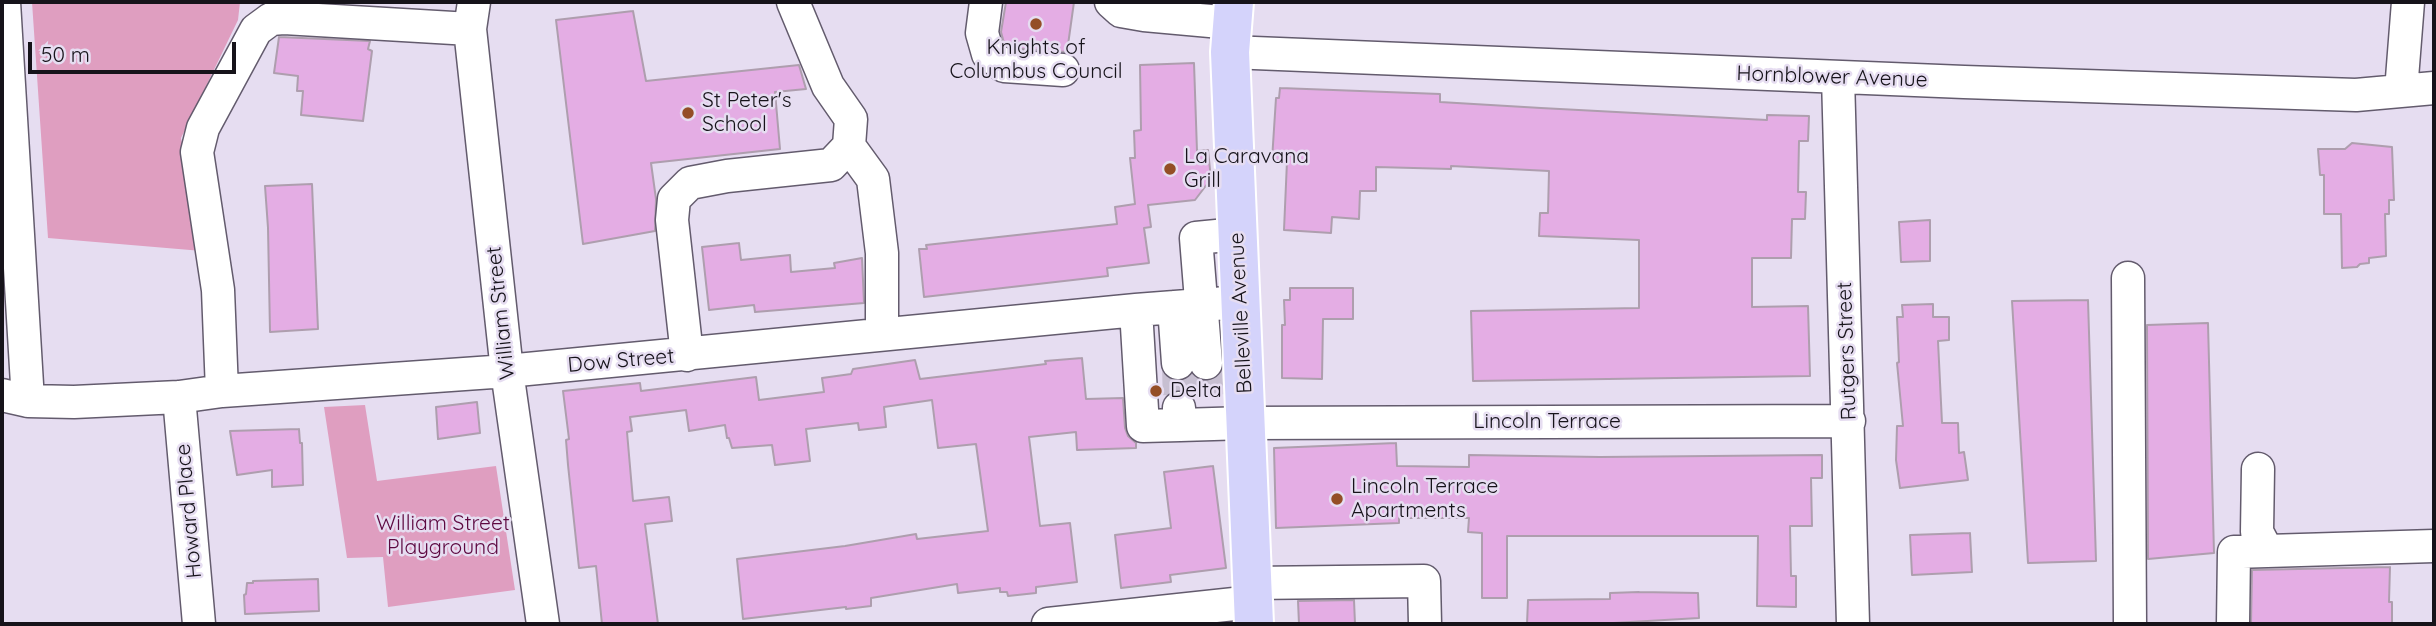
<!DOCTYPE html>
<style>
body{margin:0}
#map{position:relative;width:2436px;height:626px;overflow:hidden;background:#e6ddf1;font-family:Quicksand,sans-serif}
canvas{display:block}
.frame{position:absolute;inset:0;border:4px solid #16131a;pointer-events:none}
.scale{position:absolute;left:28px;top:42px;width:208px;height:32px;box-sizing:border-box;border:4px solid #16131a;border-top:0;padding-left:9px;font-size:21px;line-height:24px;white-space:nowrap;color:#16131a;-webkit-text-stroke:5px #e6ddf1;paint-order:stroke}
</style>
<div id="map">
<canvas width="2436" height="626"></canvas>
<div class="frame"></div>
<div class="scale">50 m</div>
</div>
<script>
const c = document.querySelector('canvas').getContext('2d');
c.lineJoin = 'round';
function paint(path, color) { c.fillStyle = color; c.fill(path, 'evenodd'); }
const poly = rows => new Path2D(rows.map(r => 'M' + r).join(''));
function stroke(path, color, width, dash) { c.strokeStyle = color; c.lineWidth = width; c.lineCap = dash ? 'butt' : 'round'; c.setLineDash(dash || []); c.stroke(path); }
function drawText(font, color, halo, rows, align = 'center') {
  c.font = font + ' Quicksand,sans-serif'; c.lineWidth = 5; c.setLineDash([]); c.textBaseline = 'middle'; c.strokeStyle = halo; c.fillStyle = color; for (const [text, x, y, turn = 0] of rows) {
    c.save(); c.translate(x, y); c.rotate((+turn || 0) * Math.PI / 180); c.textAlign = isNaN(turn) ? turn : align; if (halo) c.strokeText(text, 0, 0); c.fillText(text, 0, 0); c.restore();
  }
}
const green = poly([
 [32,2,240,2,238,20,181,138,202,251,48,238],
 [365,405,377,481,496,466,515,590,388,607,383,557,347,558,324,407]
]);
const building = poly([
 [1006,2,1074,2,1067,52,1011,48,1004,43,1001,32,1006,2],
 [633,11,646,81,799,65,806,89,775,92,780,149,651,163,656,199,655,231,583,244,556,20,633,11],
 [279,37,370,41,368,49,372,51,363,121,301,115,303,91,297,91,298,76,274,73,279,37],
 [1194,63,1197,151,1208,150,1211,179,1195,200,1148,205,1151,227,1144,228,1149,263,1107,268,1108,276,924,297,919,249,927,249,926,245,1117,224,1115,207,1135,204,1130,158,1135,158,1134,131,1141,130,1140,65,1194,63],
 [1280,88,1440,94,1440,102,1541,108,1767,120,1767,115,1809,116,1808,141,1799,141,1798,192,1806,192,1805,219,1792,219,1791,258,1752,258,1752,307,1808,306,1810,376,1473,381,1471,311,1639,308,1639,240,1539,236,1540,213,1548,213,1549,171,1451,166,1451,169,1376,167,1376,191,1360,191,1359,219,1332,217,1331,233,1284,230,1287,161,1272,160,1276,98,1279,98,1280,88],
 [2352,143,2392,147,2394,200,2389,200,2389,214,2385,214,2386,256,2369,258,2369,263,2360,264,2357,267,2342,268,2341,214,2324,214,2324,175,2320,175,2318,149,2345,149,2352,143],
 [312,184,318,329,270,332,268,228,265,186,312,184],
 [1930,220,1930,261,1901,262,1899,222,1930,220],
 [739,243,741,260,790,255,791,272,835,268,834,263,862,258,864,303,755,312,754,305,709,310,702,247,739,243],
 [1290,288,1353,288,1353,319,1323,319,1322,379,1282,378,1282,325,1285,325,1284,300,1290,300,1290,288],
 [2088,300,2096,561,2028,563,2012,301,2088,300],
 [1933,304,1933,317,1949,317,1949,340,1938,341,1942,423,1958,423,1959,453,1964,452,1968,480,1900,488,1896,460,1897,426,1903,426,1897,363,1899,362,1897,317,1903,317,1902,305,1933,304],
 [2208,323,2214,553,2148,559,2147,325,2208,323],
 [1082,358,1086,399,1123,398,1125,428,1128,436,1136,443,1136,448,1077,450,1076,432,1029,437,1040,526,1070,523,1077,582,1036,587,1036,593,1008,596,1007,592,1000,592,1000,588,958,593,957,584,871,598,871,606,846,609,846,607,743,619,737,559,845,546,916,534,917,539,988,531,976,444,938,448,932,400,884,407,886,427,859,430,858,423,806,429,810,461,775,465,772,445,732,448,729,438,727,438,725,425,689,431,686,410,630,417,632,431,627,432,633,501,669,497,672,521,645,524,658,624,602,624,596,566,579,568,568,465,566,440,569,439,563,391,640,383,641,391,756,377,759,400,824,392,822,378,851,374,853,369,915,360,920,379,1046,364,1045,361,1082,358],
 [477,402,480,433,438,439,436,407,477,402],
 [299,429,300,443,302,443,303,485,272,487,272,470,237,475,230,431,299,429],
 [1396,443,1397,466,1469,467,1469,455,1600,457,1822,455,1822,478,1811,478,1812,526,1790,526,1791,576,1796,576,1796,607,1757,606,1758,536,1507,536,1507,598,1482,598,1482,533,1468,532,1469,518,1399,518,1399,523,1276,528,1274,448,1396,443],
 [1213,466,1226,568,1170,575,1171,582,1121,588,1115,535,1171,528,1164,472,1213,466],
 [1970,533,1972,572,1912,575,1910,535,1970,533],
 [2390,567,2389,602,2392,602,2392,624,2251,624,2252,570,2390,567],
 [318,579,319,611,245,614,244,595,246,594,247,583,253,583,253,581,318,579],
 [1639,592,1698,593,1699,618,1596,624,1527,624,1528,600,1610,599,1610,593,1639,592],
 [1354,600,1355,624,1299,624,1298,601,1354,600]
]);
const minorTunnel = poly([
 [1178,363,1179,408],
 [1206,363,1208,406]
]);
const minor = poly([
 [4,2,28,401],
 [474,2,470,29,507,371,543,624],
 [986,2,982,33,988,54,1004,66,1063,70],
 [1111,2,1121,11,1144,15,1232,23],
 [1230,52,1964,82,2356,95,2434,88],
 [1838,77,1853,624],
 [2401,91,2408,2],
 [849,146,873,179,882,253,882,334],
 [2128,278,2130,624],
 [1174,307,1178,363],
 [1136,310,1143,426,1180,425],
 [687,355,672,220,674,199,690,183,727,176,831,165,849,146,851,119,828,86,793,2],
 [1206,363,1196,238,1237,234],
 [222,391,218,290,197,152,203,128,256,30,271,19,284,18,470,29],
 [2,395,28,401,74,402,179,397,222,391,507,371,1136,310,1240,302],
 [179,397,199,624],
 [1179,408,1180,425,1246,423,1849,421],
 [2258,469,2257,532,2267,551,2434,546],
 [1252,583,1424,581,1425,624],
 [1048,624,1253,602],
 [2233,624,2234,552,2267,551]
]);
const major = poly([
 [1234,2,1230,52,1254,624]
]);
const markers = [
 [1036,24,7,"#944e26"],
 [688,113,7,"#944e26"],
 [1170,169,7,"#944e26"],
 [1156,391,7,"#944e26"],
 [1337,499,7,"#944e26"]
];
const poiNames = [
 ["Knights of",1036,48,"center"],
 ["Columbus Council",1036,72,"center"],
 ["St Peter's",702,101],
 ["School",702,125],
 ["La Caravana",1184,157],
 ["Grill",1184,181],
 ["Delta",1170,391],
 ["Lincoln Terrace",1351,487],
 ["Apartments",1351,511]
];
const streetNames = [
 ["Hornblower Avenue",1832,77,2],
 ["William Street",501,313,-96],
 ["Belleville Avenue",1241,313,-93],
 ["Rutgers Street",1847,351,-92],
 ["Dow Street",621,361,-5],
 ["Lincoln Terrace",1547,422],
 ["Howard Place",189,511,-95]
];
const parkNames = [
 ["William Street",443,524],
 ["Playground",443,548]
];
paint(green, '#df9ec0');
paint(building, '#e4ade4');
stroke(building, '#ae9eae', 2);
stroke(minorTunnel, '#c7bfd1', 32, [32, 16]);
stroke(minor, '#635b6d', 35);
stroke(major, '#fff', 42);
stroke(minor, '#fff', 32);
stroke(major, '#d4d3fb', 38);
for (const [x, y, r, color] of markers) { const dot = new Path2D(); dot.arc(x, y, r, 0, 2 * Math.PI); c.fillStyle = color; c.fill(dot); stroke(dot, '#e6ddf1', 2.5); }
drawText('21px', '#16131a', '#e6ddf1', poiNames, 'left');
drawText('21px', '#16131a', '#e6ddf1', streetNames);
drawText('21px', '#5d0840', '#e6ddf1', parkNames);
</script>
